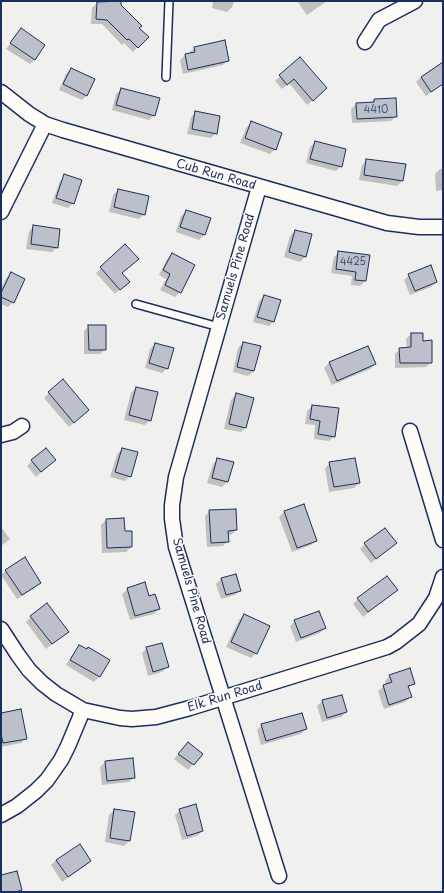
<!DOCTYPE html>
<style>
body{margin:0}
#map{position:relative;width:444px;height:893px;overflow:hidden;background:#f0f0ee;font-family:"Playpen Sans",sans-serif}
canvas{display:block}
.frame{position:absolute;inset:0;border:2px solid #1b2f5e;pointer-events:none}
</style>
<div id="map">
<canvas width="444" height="893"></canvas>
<div class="frame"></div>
</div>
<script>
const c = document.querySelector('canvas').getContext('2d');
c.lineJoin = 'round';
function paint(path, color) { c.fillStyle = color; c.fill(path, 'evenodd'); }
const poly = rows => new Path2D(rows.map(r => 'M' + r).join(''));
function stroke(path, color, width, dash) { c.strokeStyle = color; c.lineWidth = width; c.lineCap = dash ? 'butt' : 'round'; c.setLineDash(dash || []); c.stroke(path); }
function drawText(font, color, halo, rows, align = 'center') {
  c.font = font + ' "Playpen Sans",sans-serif'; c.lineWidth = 3; c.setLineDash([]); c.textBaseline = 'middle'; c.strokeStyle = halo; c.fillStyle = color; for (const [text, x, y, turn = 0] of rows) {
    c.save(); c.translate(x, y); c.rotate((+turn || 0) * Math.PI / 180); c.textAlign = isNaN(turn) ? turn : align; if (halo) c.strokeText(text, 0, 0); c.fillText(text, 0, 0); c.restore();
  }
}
const shadow = poly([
 [212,1,234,1,232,7,227,12,212,8,213,1],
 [297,1,327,1,307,15],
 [97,3,120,5,138,28,147,37,133,52,124,43,122,45,102,24,91,24,92,8],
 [21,30,35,59,30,64,6,49],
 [194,48,228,60,223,65,183,74,180,60,185,55,190,54,189,53],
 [300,59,321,93,307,105,289,83,282,89,275,81],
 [443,63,443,84,426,96,416,82,421,77],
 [71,69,87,95,82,100,59,90,66,74],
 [121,89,154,115,149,120,112,110,116,94],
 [374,100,396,116,391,121,352,123,351,109,356,104,370,104],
 [196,112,216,133,211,138,187,134,191,117],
 [251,123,275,149,270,154,240,143,246,128],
 [315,142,341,166,336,171,306,163,310,147],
 [367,160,402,181,397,186,359,180,362,165],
 [440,169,443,169,443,190,436,191,435,174],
 [65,176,73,203,68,208,52,203,60,181],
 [118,190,144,214,139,219,109,212,113,195],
 [186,211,204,235,199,240,176,232,181,216],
 [34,226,57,247,52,252,26,249,29,231],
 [295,231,305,257,300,262,284,257,290,236],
 [125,246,132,264,121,274,123,286,115,294,96,273],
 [339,252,368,256,365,281,360,286,351,285,352,276,331,273,334,257],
 [172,254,180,292,175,297,160,290,166,279,159,275,167,259],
 [11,273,13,302,8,307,1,304,1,289,6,278],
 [409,275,436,282,431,287,410,295,404,280],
 [264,296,274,321,269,326,253,322,259,301],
 [89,326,105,349,100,354,84,354,84,331],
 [411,334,422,342,431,362,426,367,395,368,395,354,400,349,407,348,406,339],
 [243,343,254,371,248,376,233,372,238,348],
 [155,344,167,368,162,373,145,368,150,349],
 [329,363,375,364,370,369,332,385,324,368],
 [136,388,150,420,145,425,124,420,131,393],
 [49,393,83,415,69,427,44,398],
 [236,394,246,427,241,432,224,429,231,400],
 [312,406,334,436,329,441,314,439,315,425,305,424,307,411],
 [122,449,130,476,125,481,110,477,117,454],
 [218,459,227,482,222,487,207,483,213,464],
 [55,460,36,477,27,466,32,461],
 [330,463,359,483,354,488,329,492,325,468],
 [210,511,236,530,231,535,227,535,228,541,223,546,207,547,205,516],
 [284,512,316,540,311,545,292,552,279,517],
 [106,520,124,532,131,547,126,552,102,553,101,525],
 [1,527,10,539,1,546],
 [396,543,371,563,360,549,365,544],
 [6,571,40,583,35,588,17,599,1,575],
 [221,579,240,590,235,595,221,599,216,584],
 [128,589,148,597,159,609,154,614,130,620,122,594],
 [397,590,363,617,353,604,358,599],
 [244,615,269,627,256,653,251,658,226,647,239,620],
 [31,617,62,636,46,649,26,622],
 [295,621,325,628,320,633,296,642,290,626],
 [80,646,109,661,99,677,94,682,66,665,75,651],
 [147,648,167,667,162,672,148,676,142,653],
 [390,676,413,683,408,688,410,697,405,702,384,709,378,691,386,685,385,681],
 [322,701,346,712,341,717,322,722,317,706],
 [1,714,26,738,21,743,1,747],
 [262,725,306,729,301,734,261,745,257,730],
 [188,743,201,754,188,770,174,759],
 [105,762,134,777,129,782,102,785,100,767],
 [114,810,129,841,124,846,105,842,109,815],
 [180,810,202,831,197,836,182,840,175,815],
 [56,860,90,861,85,866,62,882,51,865]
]);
const building = poly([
 [121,1,121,5,142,26,139,28,149,37,138,48,129,39,127,40,107,20,96,19,97,2,121,1],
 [21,28,45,45,35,60,10,43,21,28],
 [225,40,229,61,188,70,185,54,195,52,194,47,225,40],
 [300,57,327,88,313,101,294,79,287,85,279,75,300,57],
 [443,62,443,84,431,92,421,77,443,62],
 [71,68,95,79,87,96,63,84,71,68],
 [121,88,160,98,155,116,116,105,121,88],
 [396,98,397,117,357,119,356,103,374,102,374,99,396,98],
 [195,111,220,116,217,134,192,129,195,111],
 [251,121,282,133,276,150,245,138,251,121],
 [315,141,346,149,342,167,310,159,315,141],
 [366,159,406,164,403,181,364,175,366,159],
 [64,174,82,180,74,204,56,198,64,174],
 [118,189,149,196,145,215,114,207,118,189],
 [186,210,211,218,205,235,180,227,186,210],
 [33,225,60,229,58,248,31,244,33,225],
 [295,230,312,234,306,257,289,252,295,230],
 [125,244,139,259,122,273,130,282,120,290,100,267,125,244],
 [338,251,370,255,366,281,355,280,356,272,336,269,338,251],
 [172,253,195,265,181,293,165,285,170,274,163,270,172,253],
 [431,265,437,282,415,291,408,274,431,265],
 [11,272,25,279,14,303,1,297,1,293,11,272],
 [264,295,281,300,274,322,257,317,264,295],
 [88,325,106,325,106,350,89,350,88,325],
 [411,333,423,333,423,341,432,340,432,363,400,363,399,348,411,347,411,333],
 [243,342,261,346,254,371,237,367,243,342],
 [155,343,174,348,168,369,149,363,155,343],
 [368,346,376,364,337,381,329,362,368,346],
 [63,379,89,410,74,423,48,392,63,379],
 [136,387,158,392,151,421,129,415,136,387],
 [236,393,254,398,246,428,229,424,236,393],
 [312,405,339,408,335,437,318,434,320,421,310,419,312,405],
 [46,448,56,460,41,472,31,460,46,448],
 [122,448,138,452,131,477,115,472,122,448],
 [217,458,234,462,228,482,212,478,217,458],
 [355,458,360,483,334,487,329,462,355,458],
 [304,504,317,541,297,548,284,511,304,504],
 [236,509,237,530,228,531,229,542,211,543,209,510,236,509],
 [124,518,125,531,132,531,132,547,107,548,106,519,124,518],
 [385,528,397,543,376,559,364,543,385,528],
 [25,557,41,583,22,595,5,570,25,557],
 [236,574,241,591,226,595,221,578,236,574],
 [387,576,398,590,368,612,357,598,387,576],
 [145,582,149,596,155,594,160,609,135,616,127,588,145,582],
 [47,603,69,632,52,644,30,616,47,603],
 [319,611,326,628,301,638,294,620,319,611],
 [244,614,270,626,257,654,231,642,244,614],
 [162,643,169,667,153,672,146,647,162,643],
 [79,645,87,649,88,647,110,660,100,677,70,660,79,645],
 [410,668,415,684,408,686,412,697,389,705,383,685,392,682,389,675,410,668],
 [342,695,347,712,327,718,322,700,342,695],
 [21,709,27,739,3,743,1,734,1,713,21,709],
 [302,713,307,729,266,741,261,724,302,713],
 [188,742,203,754,194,765,178,754,188,742],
 [133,758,135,778,107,781,105,761,133,758],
 [196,804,203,831,187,836,179,809,196,804],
 [114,809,135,812,130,841,110,838,114,809],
 [80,844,91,861,68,877,56,860,80,844],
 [17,871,22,890,15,892,1,892,1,875,17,871]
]);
const service = poly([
 [166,77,169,1],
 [136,304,219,327]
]);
const minor = poly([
 [365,42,379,20,415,1],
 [1,92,29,114,45,124,63,130,387,223,419,227,443,227],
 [259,187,176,477,172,505,172,519,176,547,279,876],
 [1,212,45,124],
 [410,431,443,540],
 [1,435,13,432,22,426],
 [1,629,18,655,29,670,42,683,56,694,83,710,120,718,132,719,156,717,190,708,387,647,396,642,419,624,436,598,443,577],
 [1,815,17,806,36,791,47,780,61,760,68,746,83,710]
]);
const numberNames = [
 ["4410",376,110],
 ["4425",353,262]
];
const streetNames = [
 ["Cub Run Road",216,175,16],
 ["Samuels Pine Road",236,267,-74],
 ["Samuels Pine Road",191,591,74],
 ["Elk Run Road",225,697,-17]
];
paint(shadow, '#0003');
paint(building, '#bbc0ca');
stroke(building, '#1b2f5e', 1);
stroke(service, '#1b2f5e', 10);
stroke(minor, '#1b2f5e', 17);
stroke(service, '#fdfcf7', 7);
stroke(minor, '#fdfcf7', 14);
drawText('10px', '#435379', null, numberNames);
drawText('12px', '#1b2f5e', '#fdfcf7', streetNames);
</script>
